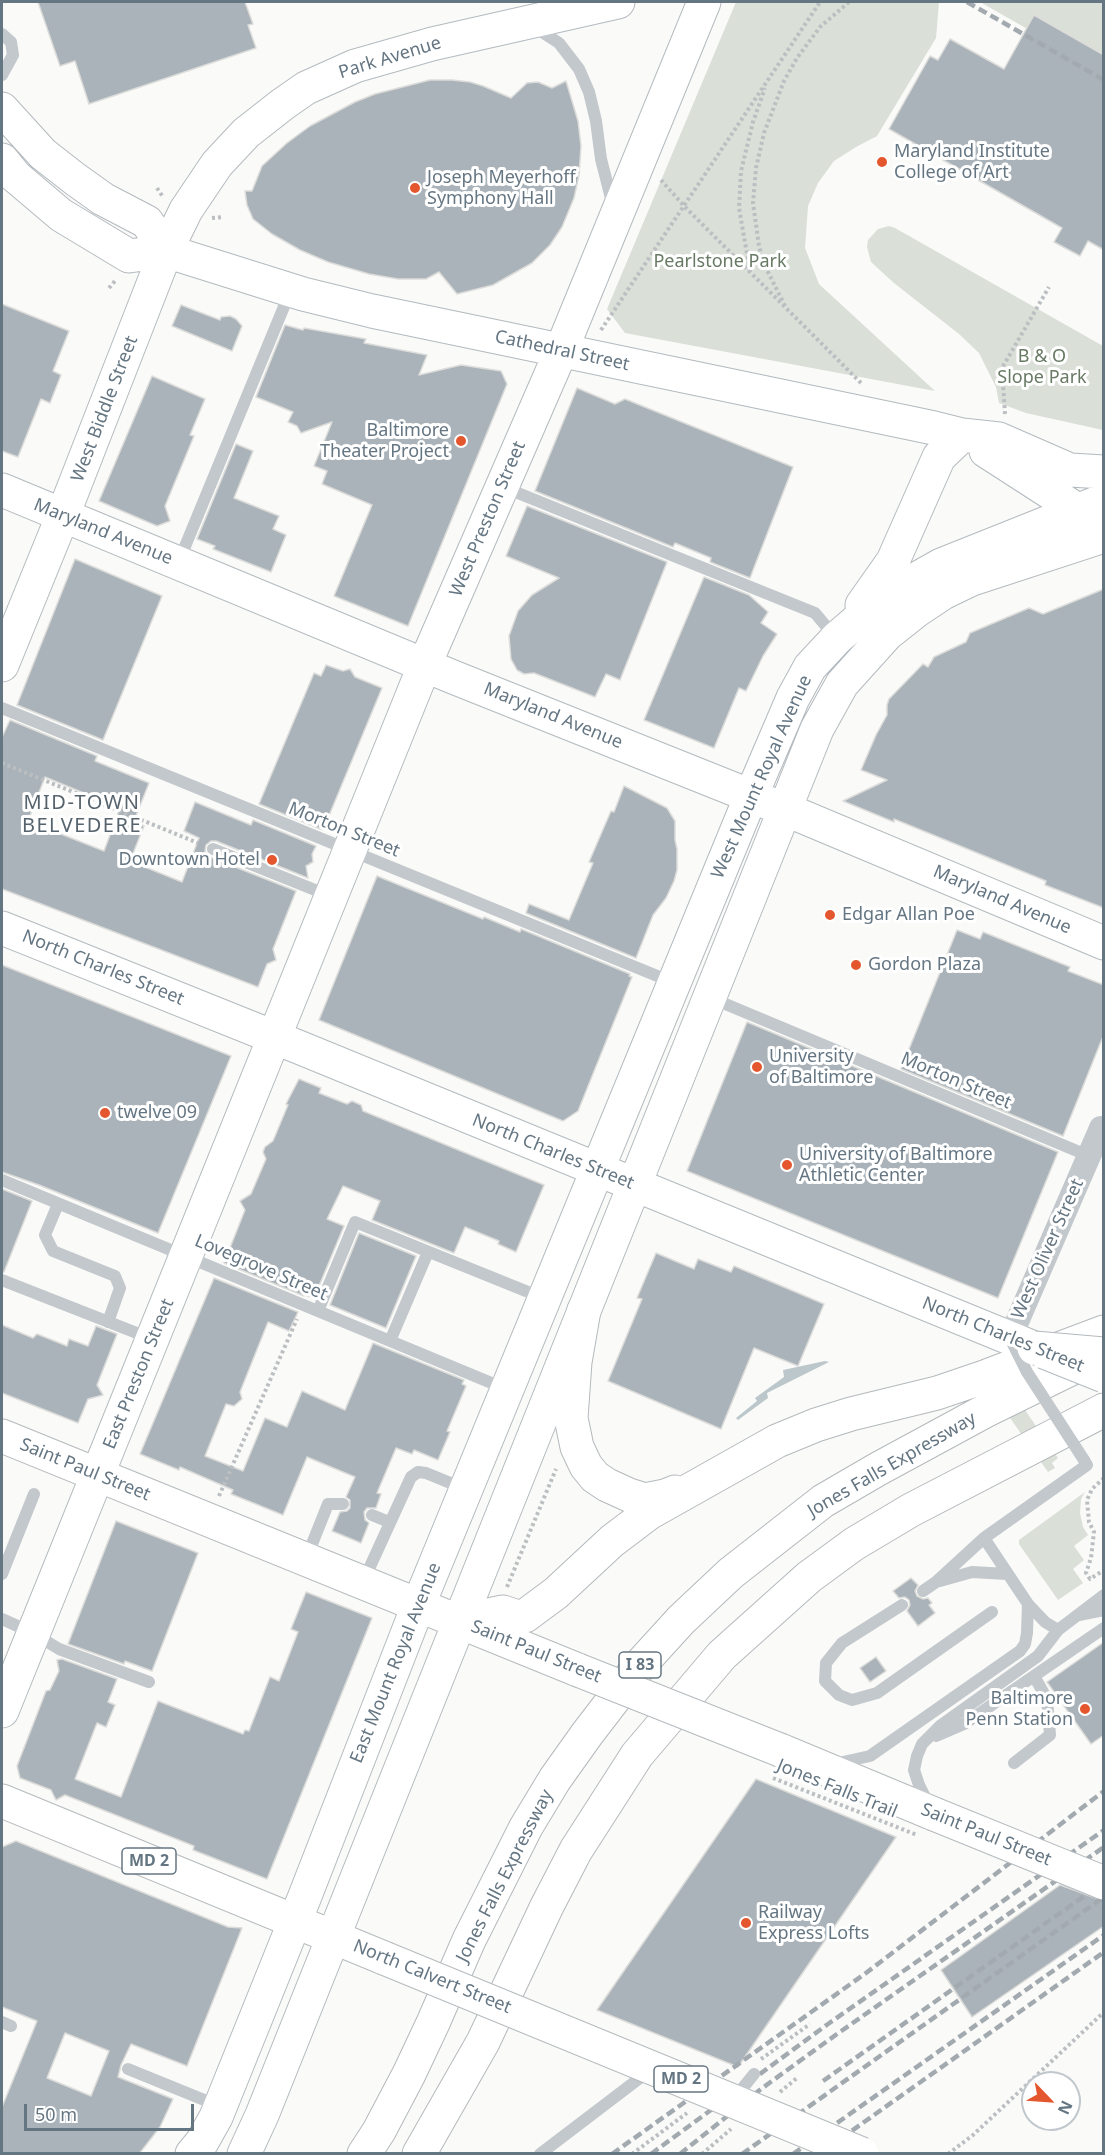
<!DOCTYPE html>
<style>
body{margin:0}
#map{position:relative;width:1105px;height:2155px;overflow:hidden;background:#fafaf8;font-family:"Noto Sans",sans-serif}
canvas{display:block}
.frame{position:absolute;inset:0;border:3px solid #657683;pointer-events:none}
.north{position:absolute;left:1021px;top:2071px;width:60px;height:60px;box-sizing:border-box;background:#fff;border:2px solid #c1c8cd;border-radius:50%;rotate:115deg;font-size:16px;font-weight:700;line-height:24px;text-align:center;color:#657683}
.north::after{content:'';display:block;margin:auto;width:21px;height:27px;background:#e4572e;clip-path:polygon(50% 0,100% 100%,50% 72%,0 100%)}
.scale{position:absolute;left:24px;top:2104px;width:170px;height:27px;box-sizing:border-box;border:3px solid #657683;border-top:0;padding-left:8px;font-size:18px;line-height:21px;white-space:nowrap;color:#657683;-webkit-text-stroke:4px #fff;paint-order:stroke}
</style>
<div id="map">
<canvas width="1105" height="2155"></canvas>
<div class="frame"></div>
<div class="north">N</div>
<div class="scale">50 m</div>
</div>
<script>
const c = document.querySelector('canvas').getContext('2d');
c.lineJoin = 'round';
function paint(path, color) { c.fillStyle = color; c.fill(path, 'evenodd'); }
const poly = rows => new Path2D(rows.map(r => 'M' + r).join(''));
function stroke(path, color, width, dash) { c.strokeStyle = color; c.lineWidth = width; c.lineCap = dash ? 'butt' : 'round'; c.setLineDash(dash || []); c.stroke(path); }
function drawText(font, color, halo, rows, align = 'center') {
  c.font = font + ' "Noto Sans",sans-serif'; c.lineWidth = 6; c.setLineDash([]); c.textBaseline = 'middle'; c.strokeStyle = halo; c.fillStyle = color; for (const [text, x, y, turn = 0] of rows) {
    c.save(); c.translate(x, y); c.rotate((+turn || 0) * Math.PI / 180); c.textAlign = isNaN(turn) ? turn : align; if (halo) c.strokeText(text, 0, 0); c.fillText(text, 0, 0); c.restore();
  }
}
const green = poly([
 [736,2,939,2,936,38,877,136,856,147,834,161,818,183,808,206,805,248,819,284,935,391,625,333,607,309],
 [980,2,1103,2,1103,72],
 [889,226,895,228,1103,346,1103,430,1026,413,999,403,996,387,979,353,959,334,894,283,871,262,867,247,868,240,878,229],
 [975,1368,1003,1378,1058,1458,1052,1463,1055,1468,1048,1472],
 [1085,1492,1081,1499,1080,1513,1083,1527,1088,1535,1074,1546,1084,1560,1073,1569,1083,1583,1058,1600,1019,1544,1019,1540]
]);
const water = poly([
 [825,1361,829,1362,767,1393,768,1398,738,1420,736,1418,757,1401,755,1398,784,1377,783,1370]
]);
const building = poly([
 [38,2,245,2,253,24,248,25,256,48,89,104,75,61,60,66,38,2],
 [1034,15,1104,55,1104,250,1088,241,1080,256,1054,242,1062,228,889,129,930,56,938,60,950,39,1004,69,1034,15],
 [430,80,452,80,470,82,483,86,511,98,527,83,538,82,552,88,566,81,578,121,581,146,579,175,574,198,562,227,550,245,532,263,493,285,457,294,439,272,426,279,398,279,369,274,328,262,300,250,272,234,253,219,247,205,245,191,252,191,262,166,287,143,310,126,355,102,375,94,430,80],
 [2,304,69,331,53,371,61,375,50,403,41,399,18,457,2,451,2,304],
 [181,305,220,320,221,317,230,316,236,319,242,326,232,351,172,326,181,305],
 [285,325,303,330,304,328,366,339,364,343,427,355,419,375,461,365,501,371,507,384,408,626,334,596,372,505,322,484,327,471,314,466,332,422,301,433,297,426,288,422,293,412,256,397,285,325],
 [152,376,205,399,190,435,194,436,165,506,170,521,157,526,99,501,152,376],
 [577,388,615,404,625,399,793,467,750,578,710,562,711,558,675,543,673,547,535,491,577,388],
 [236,444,253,451,234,498,279,516,273,529,286,535,271,572,213,549,215,546,197,539,236,444],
 [527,506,667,562,620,680,606,674,595,697,534,673,524,674,517,670,511,659,509,636,518,611,532,595,559,578,506,556,527,506],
 [75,559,162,596,103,740,17,705,75,559],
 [704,577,749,595,768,612,761,623,777,634,763,656,746,691,739,688,714,748,644,720,704,577],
 [1104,589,1104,908,1045,885,1046,881,894,819,894,822,843,801,887,780,861,770,876,735,887,715,887,705,889,699,923,664,928,667,934,657,966,642,970,633,1029,608,1043,614,1104,589],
 [326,665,343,671,350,669,355,677,382,688,323,830,259,804,314,673,321,676,326,665],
 [10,720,97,756,95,761,149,783,134,821,144,826,130,861,182,882,199,838,184,831,195,802,251,825,253,820,316,846,312,854,313,862,306,866,308,878,216,841,211,841,206,845,205,851,210,857,296,891,273,949,276,960,267,964,258,987,2,889,2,737,10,720],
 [45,777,120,808,104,851,28,821,45,777],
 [624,786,667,808,675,821,675,840,677,849,677,870,674,881,666,898,653,915,636,958,526,913,529,904,569,920,593,863,589,862,611,811,614,812,624,786],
 [377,876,483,919,484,917,520,932,521,929,630,974,629,976,632,977,578,1111,563,1121,319,1020,377,876],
 [957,930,980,939,983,932,1070,967,1068,971,1104,985,1104,1034,1063,1136,901,1069,957,930],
 [2,965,231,1056,158,1233,39,1185,2,1172,2,965],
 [747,1022,1058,1152,998,1298,687,1171,747,1022],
 [299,1079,321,1088,319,1093,347,1104,352,1101,361,1105,363,1111,544,1185,516,1252,498,1244,499,1241,465,1227,454,1253,372,1220,380,1201,343,1186,327,1219,344,1226,314,1298,305,1295,304,1296,224,1263,245,1210,240,1201,251,1194,266,1159,263,1152,265,1147,273,1141,288,1105,286,1104,299,1079],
 [2,1189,32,1201,4,1272,2,1272,2,1189],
 [359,1233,416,1256,386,1328,330,1305,359,1233],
 [656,1253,694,1269,698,1259,731,1272,734,1266,824,1304,798,1366,754,1348,721,1429,608,1381,642,1299,637,1298,656,1253],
 [214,1278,298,1312,289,1331,268,1322,240,1392,242,1399,234,1406,226,1404,205,1456,243,1471,265,1418,287,1427,302,1391,345,1410,373,1343,464,1380,462,1384,466,1386,447,1431,450,1432,438,1460,414,1450,412,1454,396,1448,377,1493,381,1494,376,1508,367,1508,364,1512,365,1520,369,1523,361,1543,332,1531,340,1512,347,1511,350,1508,350,1500,346,1497,355,1477,307,1457,283,1515,231,1494,233,1490,180,1467,179,1470,140,1454,214,1278],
 [2,1325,33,1338,37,1334,67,1346,69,1339,88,1346,96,1326,117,1334,97,1385,103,1395,88,1399,78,1423,2,1393,2,1325],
 [116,1521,198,1553,152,1671,125,1661,124,1664,68,1644,116,1521],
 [911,1578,918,1585,915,1591,917,1596,923,1599,928,1598,932,1603,929,1605,935,1613,918,1626,907,1611,910,1605,909,1600,905,1597,899,1598,893,1591,911,1578],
 [306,1592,372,1618,267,1879,193,1850,194,1846,65,1795,56,1800,51,1790,20,1778,17,1766,46,1691,50,1690,59,1671,57,1660,62,1659,117,1679,108,1702,115,1705,106,1727,97,1723,75,1779,121,1797,158,1701,243,1734,245,1730,249,1731,270,1677,279,1681,298,1632,291,1629,306,1592],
 [1104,1642,1104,1735,1091,1744,1047,1682,1104,1642],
 [876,1657,886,1671,870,1682,860,1668,876,1657],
 [756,1779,896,1837,738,2067,597,2010,756,1779],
 [16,1841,228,1927,242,1928,187,2066,131,2044,121,2065,118,2077,173,2099,160,2127,139,2154,2,2154,2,2107,37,2021,2,2007,2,1847,16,1841],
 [65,2033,109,2051,91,2096,47,2078,65,2033],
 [1060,1885,1104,1901,1104,1926,972,2017,941,1970,1060,1885]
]);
const path = poly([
 [661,180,685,207,862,384],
 [157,188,163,197],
 [212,218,223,217],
 [750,271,739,208,741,171,753,122,765,88],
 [109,288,115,281],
 [785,306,764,264,759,246,753,203,756,168,764,133,784,81,797,58,820,27,849,2],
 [601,330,820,2],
 [1005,414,1002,368,1049,287],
 [2,763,198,843],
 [1104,1478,1092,1489,1087,1500,1089,1522,1094,1532,1091,1558,1086,1573,1090,1579,1104,1570],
 [219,1496,297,1319],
 [507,1587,556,1469],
 [761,2059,810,2024],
 [780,2092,797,2078],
 [632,2154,687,2113],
 [702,2154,731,2129],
 [948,2154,973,2135,1104,2012]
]);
const lane = poly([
 [534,27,559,43,579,69,589,92,596,121,601,159,613,206],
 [2,34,11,42,13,55,2,75],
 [503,487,815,613,836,638],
 [179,561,290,292],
 [2,708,672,982],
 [213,849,330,896],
 [711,998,1089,1156],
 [2,1180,506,1389],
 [58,1204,45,1235,53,1251,115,1276,120,1288,108,1322],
 [2,1280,152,1339],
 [318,1311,355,1222,543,1298],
 [390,1341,428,1252],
 [372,1515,389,1522],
 [984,1538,1028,1604,1045,1622,1058,1630],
 [306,1559,328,1504,343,1504],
 [2,1574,34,1494],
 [940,1581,972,1572,1007,1574],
 [363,1582,411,1477,418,1472,426,1473,465,1489],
 [923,1591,936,1582,984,1538,1087,1465,1084,1460],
 [902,1605,842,1643,826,1663,825,1681,839,1695,852,1700,877,1693,992,1612],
 [1079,1615,1104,1610],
 [2,1619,33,1633,59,1649,149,1682],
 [936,1736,964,1724,1104,1628],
 [1014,1763,1050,1735,1047,1699,1034,1676],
 [834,1764,870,1756,1020,1651,1025,1644,1027,1633,1028,1604],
 [929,1805,919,1785,914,1770,917,1756,922,1744,940,1726,1038,1656,1058,1630,1104,1595],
 [2,2022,11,2026],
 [128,2069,219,2106],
 [540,2154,649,2071]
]);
const street = poly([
 [1010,1338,1101,1128]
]);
const secondary = poly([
 [2,109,43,154,75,179,103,199,147,222,166,251],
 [2,160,15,176,61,215,129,256,166,251,303,294,372,311,934,428,962,435,999,439,1070,470,1104,472],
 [986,451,1079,511,1094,514],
 [2,490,453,677,801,816,1104,943],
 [862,605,893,561,939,457,962,435],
 [2,665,63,515,166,251,186,210,217,164,246,133,283,104,306,88,355,66,432,44,618,2],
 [2,928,296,1046,1034,1348],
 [2,1711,425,664,561,351,704,2],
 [192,2154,202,2142,216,2117,305,1896,418,1606,751,796,793,698,810,667,837,638,874,606,902,587,941,565,1104,500],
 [244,2154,262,2115,817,729,842,684,887,634,916,611,943,593,972,579,1104,536]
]);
const primary = poly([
 [2,1436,578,1670],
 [780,1750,934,1814],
 [2,1801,384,1958]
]);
const highway = poly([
 [584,1310,575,1362,571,1418,577,1447,586,1466,595,1477,607,1485,629,1495,645,1500,665,1496,675,1492],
 [460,1621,503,1612,518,1617,525,1616,556,1593,612,1541,649,1513,777,1441,816,1425,851,1414,937,1393,987,1376,1104,1332],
 [364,2154,379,2131,409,2074,433,2023,469,1940,526,1827,555,1779,587,1734,640,1665,681,1620,731,1573,823,1501,878,1469,985,1411,1097,1356],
 [419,2154,483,2042,547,1906,576,1850,637,1755,722,1655,809,1577,854,1544,911,1510,1104,1410]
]);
const rail = poly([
 [967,2,1104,80],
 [823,2081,1104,1882],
 [612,2154,866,1973,1104,1791],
 [651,2154,828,2024,1104,1830],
 [680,2154,761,2089,837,2034,1104,1847],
 [742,2154,1104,1897],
 [793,2154,1104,1935],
 [819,2154,1104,1952]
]);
const pathBridge = poly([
 [773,1778,917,1835]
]);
const laneBridge = poly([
 [1013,1344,1027,1372,1084,1460],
 [733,2100,754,2074]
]);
const secondaryBridge = poly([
 [1044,1352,1104,1376]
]);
const primaryBridge = poly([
 [578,1670,780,1750],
 [934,1814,1104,1883],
 [384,1958,862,2154]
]);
const highwayBridge = poly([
 [1034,1348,1104,1354]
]);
const markers = [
 [882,162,6,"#e4572e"],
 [415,188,6,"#e4572e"],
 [461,441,6,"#e4572e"],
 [272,860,6,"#e4572e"],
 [830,915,6,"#e4572e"],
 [856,965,6,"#e4572e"],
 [757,1067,6,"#e4572e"],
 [105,1113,6,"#e4572e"],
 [787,1165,6,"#e4572e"],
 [1085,1709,6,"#e4572e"],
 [746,1923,6,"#e4572e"]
];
const shields = [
 [640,1665,42],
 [149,1861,54],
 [681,2079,54]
];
const shieldNames = [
 ["I 83",640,1665],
 ["MD 2",149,1861],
 ["MD 2",681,2079]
];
const streetNames = [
 ["Park Avenue",390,58,-17],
 ["Cathedral Street",562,351,12],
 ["West Biddle Street",105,409,-69],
 ["West Preston Street",488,519,-67],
 ["Maryland Avenue",103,532,22],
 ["Maryland Avenue",553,716,22],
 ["West Mount Royal Avenue",762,777,-66],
 ["Morton Street",344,830,22],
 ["Maryland Avenue",1002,900,23],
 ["North Charles Street",103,968,22],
 ["Morton Street",956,1081,23],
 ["North Charles Street",553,1152,22],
 ["West Oliver Street",1048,1249,-66],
 ["Lovegrove Street",261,1268,23],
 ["North Charles Street",1003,1335,22],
 ["East Preston Street",139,1374,-68],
 ["Jones Falls Expressway",892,1465,-30],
 ["Saint Paul Street",85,1470,22],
 ["Saint Paul Street",536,1652,22],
 ["East Mount Royal Avenue",396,1663,-68],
 ["Jones Falls Trail",837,1789,22],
 ["Saint Paul Street",986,1835,22],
 ["Jones Falls Expressway",505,1876,-63],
 ["North Calvert Street",432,1977,22]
];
const poiNames = [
 ["Maryland Institute",894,152],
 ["College of Art",894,173],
 ["Joseph Meyerhoff",427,178],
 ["Symphony Hall",427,199],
 ["Baltimore",449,431,"right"],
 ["Theater Project",449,452,"right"],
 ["Downtown Hotel",260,860,"right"],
 ["Edgar Allan Poe",842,915],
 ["Gordon Plaza",868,965],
 ["University",769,1057],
 ["of Baltimore",769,1078],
 ["twelve 09",117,1113],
 ["University of Baltimore",799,1155],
 ["Athletic Center",799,1176],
 ["Baltimore",1073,1699,"right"],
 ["Penn Station",1073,1720,"right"],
 ["Railway",758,1913],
 ["Express Lofts",758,1934]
];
const parkNames = [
 ["Pearlstone Park",720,262],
 ["B & O",1042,357],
 ["Slope Park",1042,378]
];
const neighbourhoodNames = [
 ["MID-TOWN",82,803],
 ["BELVEDERE",82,826]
];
paint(green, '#dadfd7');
paint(water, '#bbc7cb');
paint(building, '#aab3b9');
stroke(building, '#dcdcda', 1.5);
stroke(secondary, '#b3babf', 35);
stroke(primary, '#b5babe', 35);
stroke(highway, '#b4b9bd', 35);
stroke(path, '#bbbfc2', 4, [3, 3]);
stroke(lane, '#c3c8cc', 12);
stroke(street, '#c3c8cc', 24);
stroke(secondary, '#fff', 33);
stroke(primary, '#fff', 33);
stroke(highway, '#fff', 33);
stroke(rail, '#a2aab0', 4.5, [9, 4.5]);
stroke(secondaryBridge, '#b3babf', 35, []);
stroke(primaryBridge, '#b5babe', 35, []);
stroke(highwayBridge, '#b4b9bd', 35, []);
stroke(pathBridge, '#bbbfc2', 4, [3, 3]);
stroke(laneBridge, '#c3c8cc', 12);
stroke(secondaryBridge, '#fff', 33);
stroke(primaryBridge, '#fff', 33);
stroke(highwayBridge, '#fff', 33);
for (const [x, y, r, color] of markers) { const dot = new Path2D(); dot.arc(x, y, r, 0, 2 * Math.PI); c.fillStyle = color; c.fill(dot); stroke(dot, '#fff', 2); }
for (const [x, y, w] of shields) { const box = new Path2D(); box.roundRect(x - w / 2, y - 13, w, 26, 4.5); c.fillStyle = '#fff'; c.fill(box); stroke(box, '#657683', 1.5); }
drawText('bold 16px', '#657683', null, shieldNames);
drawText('18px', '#657683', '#fff', streetNames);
drawText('18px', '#657683', '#fff', poiNames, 'left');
drawText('18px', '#687a64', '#fff', parkNames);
c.letterSpacing = '1.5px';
drawText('20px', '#57646e', '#fff', neighbourhoodNames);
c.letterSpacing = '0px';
</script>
